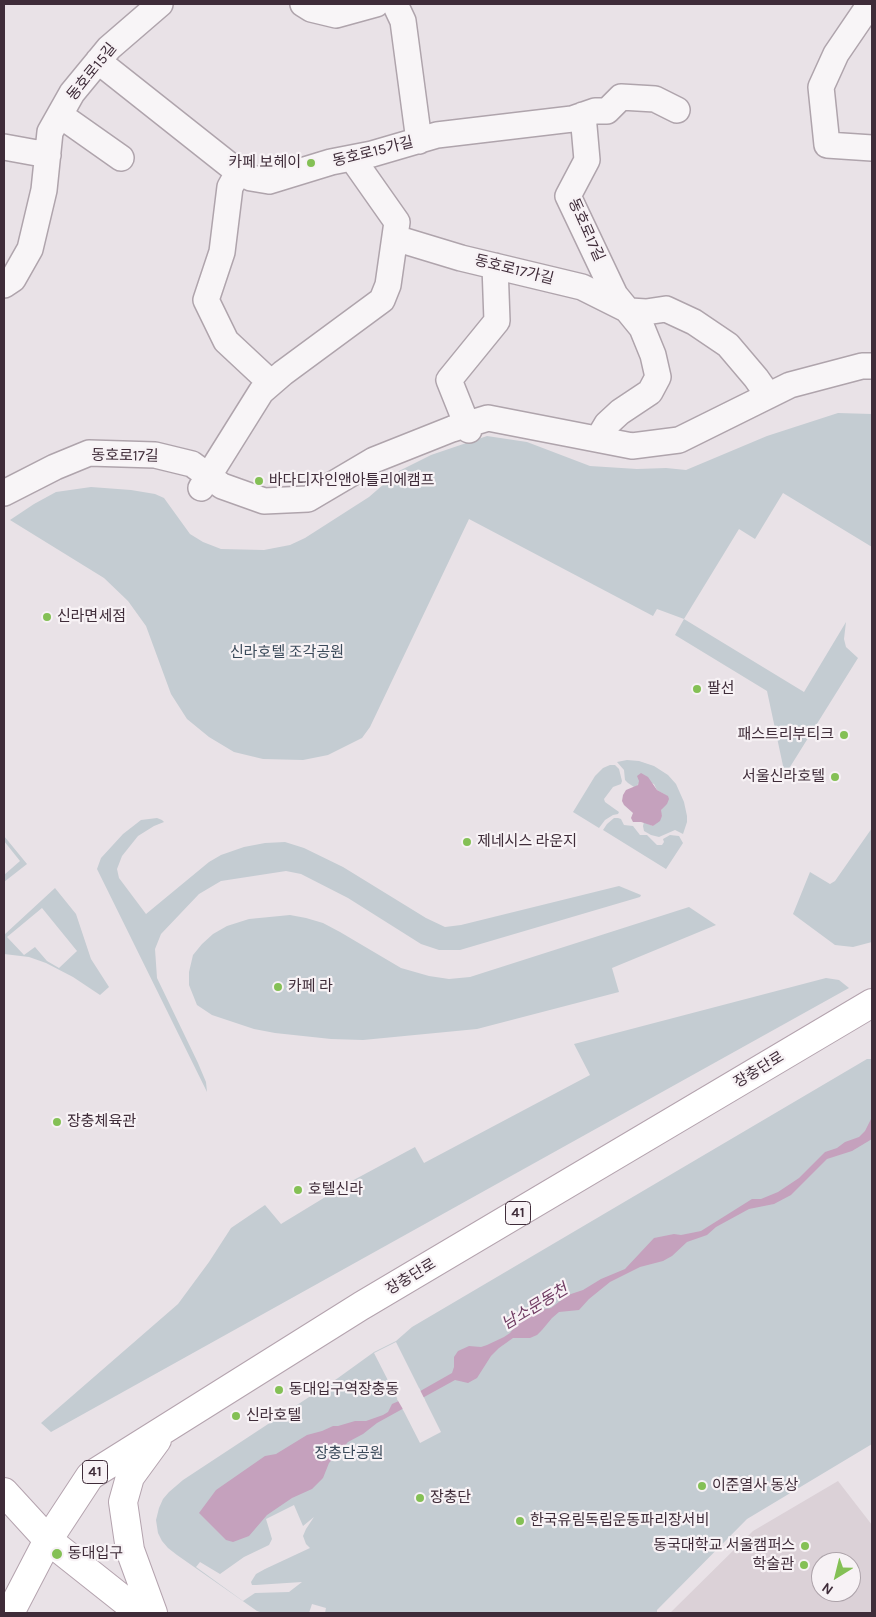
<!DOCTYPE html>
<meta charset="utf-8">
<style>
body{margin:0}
#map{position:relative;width:876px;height:1617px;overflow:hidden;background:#e9e2e7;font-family:Karla,sans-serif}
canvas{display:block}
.frame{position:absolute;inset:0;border:5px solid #3f2c39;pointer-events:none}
.north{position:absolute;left:811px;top:1552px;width:50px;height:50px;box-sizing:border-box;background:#f7f2f5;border:1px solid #ada3aa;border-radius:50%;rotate:216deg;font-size:14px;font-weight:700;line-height:20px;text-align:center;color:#3f2c39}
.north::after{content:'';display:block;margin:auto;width:18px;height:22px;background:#84c055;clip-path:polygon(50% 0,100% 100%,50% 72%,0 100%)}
</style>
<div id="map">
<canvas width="876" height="1617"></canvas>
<div class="frame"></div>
<div class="north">N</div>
</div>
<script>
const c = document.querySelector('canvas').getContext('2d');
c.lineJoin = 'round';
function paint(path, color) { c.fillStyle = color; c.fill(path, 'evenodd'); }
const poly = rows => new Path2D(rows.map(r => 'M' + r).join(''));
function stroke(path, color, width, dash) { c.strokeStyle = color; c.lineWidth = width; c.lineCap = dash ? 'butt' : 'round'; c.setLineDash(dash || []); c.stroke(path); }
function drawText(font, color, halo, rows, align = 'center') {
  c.font = font + ' Karla,"Noto Sans KR",sans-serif'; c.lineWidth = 4.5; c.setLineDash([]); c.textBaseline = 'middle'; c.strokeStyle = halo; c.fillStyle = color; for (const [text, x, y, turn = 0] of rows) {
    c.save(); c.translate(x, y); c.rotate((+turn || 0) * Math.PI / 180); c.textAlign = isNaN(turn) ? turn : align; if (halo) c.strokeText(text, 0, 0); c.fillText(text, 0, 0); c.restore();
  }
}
const built = poly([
 [838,1481,872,1525,872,1613,670,1613,753,1531],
 [821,1562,851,1562,851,1592,821,1592]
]);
const green = poly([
 [838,413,872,414,872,547,783,493,755,539,739,529,684,619,804,692,846,622,844,639,846,647,858,658,785,775,767,691,675,635,684,619,657,609,653,616,469,519,370,727,362,738,328,755,303,760,263,759,234,752,209,737,187,719,171,694,146,626,128,601,104,578,10,520,34,504,56,492,91,487,131,490,155,494,164,498,190,534,203,542,221,549,264,550,290,545,305,538,369,497,399,471,431,455,487,436,527,442,590,466,637,469,666,468,686,470,767,436],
 [627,760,639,761,654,766,668,775,676,784,684,802,687,816,687,822,683,834,675,830,659,837,651,835,644,831,643,826,644,822,653,826,662,816,660,812,667,796,657,790,654,784,639,779,639,783,636,787,634,787,628,783,625,780,624,770,617,762],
 [610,765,615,765,619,769,622,781,621,784,613,787,604,799,605,802,619,812,618,814,613,815,605,820,599,828,573,812,595,776,603,768],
 [157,818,162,820,164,822,154,826,138,836,122,856,117,869,119,878,146,914,209,862,221,855,244,847,265,843,285,842,304,848,343,867,426,918,445,927,461,925,619,886,641,895,640,897,460,950,439,950,421,944,348,898,301,874,286,871,221,881,199,894,161,934,155,949,157,978,198,1063,206,1082,207,1092,97,869,101,858,123,834,141,820],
 [614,818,618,818,621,819,624,825,633,826,640,835,647,835,657,845,662,845,664,842,663,839,670,835,679,836,683,843,666,869,603,830,607,824],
 [872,828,872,942,853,947,835,945,793,914,810,872,830,884,835,881],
 [4,836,27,864,4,882,4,875,20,861,4,841],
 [55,888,76,914,91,959,109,987,100,995,73,977,46,963,29,957,4,954,4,935],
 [42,908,77,951,59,968,47,961,35,947,24,955,7,937],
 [689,907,716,925,612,968,619,992,477,1029,363,1040,331,1039,275,1033,254,1029,212,1015,197,1005,189,985,189,972,193,955,202,944,213,934,227,926,249,919,290,915,306,918,323,923,340,932,401,968,429,976,449,979,470,977],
 [826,978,839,980,849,988,51,1432,41,1423,178,1304,209,1262,231,1228,265,1205,281,1224,350,1182,415,1147,424,1163,590,1075,574,1044],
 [867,1059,872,1059,872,1444,747,1519,657,1610,657,1613,325,1613,326,1608,312,1604,309,1613,263,1613,257,1611,177,1555,168,1548,162,1541,158,1533,156,1520,159,1508,163,1499,169,1492,183,1480,338,1378,374,1352,396,1341,412,1327],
 [396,1342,441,1432,420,1443,374,1353],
 [294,1505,303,1526,314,1517,306,1529,303,1536,306,1544,310,1548,265,1569,256,1574,251,1582,252,1585,256,1585,302,1582,289,1592,255,1593,243,1601,196,1567,200,1562,220,1574,244,1557,269,1545,272,1539,266,1519]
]);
const water = poly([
 [641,773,648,777,657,790,668,796,669,799,667,804,661,810,662,816,660,821,653,826,641,822,633,822,631,818,633,813,624,805,622,801,623,795,626,790,638,785,639,781,637,776],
 [872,1117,872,1139,852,1151,827,1159,791,1195,774,1204,749,1209,716,1227,707,1235,687,1242,672,1256,663,1261,640,1267,610,1282,589,1299,579,1310,559,1312,552,1318,542,1330,537,1335,530,1338,513,1338,499,1348,491,1356,477,1378,468,1383,455,1380,377,1423,363,1434,348,1442,329,1463,323,1478,312,1489,292,1498,267,1515,249,1536,233,1542,226,1540,199,1513,216,1490,265,1456,276,1454,307,1435,322,1431,333,1426,338,1426,355,1421,366,1421,383,1415,388,1412,392,1404,415,1394,452,1373,454,1367,454,1357,458,1351,469,1346,481,1347,487,1345,504,1337,510,1333,520,1320,534,1311,551,1308,568,1295,583,1290,601,1279,625,1269,654,1238,674,1234,681,1235,701,1231,752,1199,761,1199,778,1192,799,1178,825,1152,837,1148,845,1142,859,1137,865,1131]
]);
const pier = poly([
 [419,1388,425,1400,404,1411,397,1399]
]);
const minor = poly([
 [303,4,311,9,336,15,376,4],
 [395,4,403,21,419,141],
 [870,4,836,54,821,87,827,145,872,148],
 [98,61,228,164,251,178,269,181,331,162,372,154,437,135,572,119,595,111,607,111,621,97,655,99,677,110],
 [60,115,121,158],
 [583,115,587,160,568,196,615,295,642,328,653,355,658,377,650,392,620,412,607,424,598,439],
 [4,147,48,155],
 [239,171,230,187,222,252,206,300,226,341,271,383],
 [395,238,461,258,582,287,630,311,646,312,666,309,694,322,728,345,756,378,768,395],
 [4,285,13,279,30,249,44,190,50,132,72,93,109,48,160,4],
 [469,430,449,380,497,321,495,266],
 [201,488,261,392,283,373,382,300,388,285,397,222,352,158],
 [4,493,55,467,89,453,155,455,192,464,222,486,264,501,308,499,374,460,452,429,488,418,632,446,679,440,790,385,862,366,872,366]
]);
const primary = poly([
 [4,1492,48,1540,140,1613],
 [10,1613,48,1540,90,1476,361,1306,872,1003],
 [153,1613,130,1550,123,1502,130,1477,157,1440]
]);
const markers = [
 [311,163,5,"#84c055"],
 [259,481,5,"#84c055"],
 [47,617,5,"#84c055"],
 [697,689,5,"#84c055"],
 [844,735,5,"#84c055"],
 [835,777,5,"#84c055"],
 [467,842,5,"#84c055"],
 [278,987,5,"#84c055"],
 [57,1122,5,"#84c055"],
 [298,1190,5,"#84c055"],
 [279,1390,5,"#84c055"],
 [236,1416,5,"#84c055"],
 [702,1486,5,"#84c055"],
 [420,1498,5,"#84c055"],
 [520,1521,5,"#84c055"],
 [805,1546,5,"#84c055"],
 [57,1554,6,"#84c055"],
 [804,1565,5,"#84c055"]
];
const shields = [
 [518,1213,25],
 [95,1472,25]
];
const shieldNames = [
 ["41",518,1213],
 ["41",95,1472]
];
const streetNames = [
 ["동호로15길",92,72,-51],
 ["동호로15가길",373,152,-14],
 ["동호로17길",586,230,66],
 ["동호로17가길",514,270,14],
 ["동호로17길",125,456,1],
 ["장충단로",759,1070,-31],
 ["장충단로",411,1277,-31]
];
const poiNames = [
 ["카페 보헤이",301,163,"right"],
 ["바다디자인앤아틀리에캠프",269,481],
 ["신라면세점",57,617],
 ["팔선",707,689],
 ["패스트리부티크",834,735,"right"],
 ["서울신라호텔",825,777,"right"],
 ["제네시스 라운지",477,842],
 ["카페 라",288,987],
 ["장충체육관",67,1122],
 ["호텔신라",308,1190],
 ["동대입구역장충동",289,1390],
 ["신라호텔",246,1416],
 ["이준열사 동상",712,1486],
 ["장충단",430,1498],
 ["한국유림독립운동파리장서비",530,1521],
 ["동국대학교 서울캠퍼스",795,1546,"right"],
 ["동대입구",68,1554],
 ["학술관",794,1565,"right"]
];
const parkNames = [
 ["신라호텔 조각공원",287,653],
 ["장충단공원",349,1454]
];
const waterNames = [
 ["남소문동천",535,1307,-31]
];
paint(built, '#dbd1d7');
paint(green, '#c4ccd2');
paint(water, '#c5a1bd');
paint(pier, '#e9e2e7');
stroke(minor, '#afa4ac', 28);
stroke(primary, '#b4a3ae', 30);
stroke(minor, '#f8f5f7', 25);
stroke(primary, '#fff', 28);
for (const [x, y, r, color] of markers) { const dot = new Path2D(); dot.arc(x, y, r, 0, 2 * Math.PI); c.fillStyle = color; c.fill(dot); stroke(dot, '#f7f2f5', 2); }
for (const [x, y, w] of shields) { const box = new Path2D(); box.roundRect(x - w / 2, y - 11.5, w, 23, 4); c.fillStyle = '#f7f2f5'; c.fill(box); stroke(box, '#3f2c39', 1); }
drawText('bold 14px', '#3f2c39', null, shieldNames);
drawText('15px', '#3f2c39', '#f7f2f5', streetNames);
drawText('15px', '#3f2c39', '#f7f2f5', poiNames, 'left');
drawText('15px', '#3b4a5a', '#f7f2f5', parkNames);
drawText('italic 16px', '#6f3a61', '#f7f2f5', waterNames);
</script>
